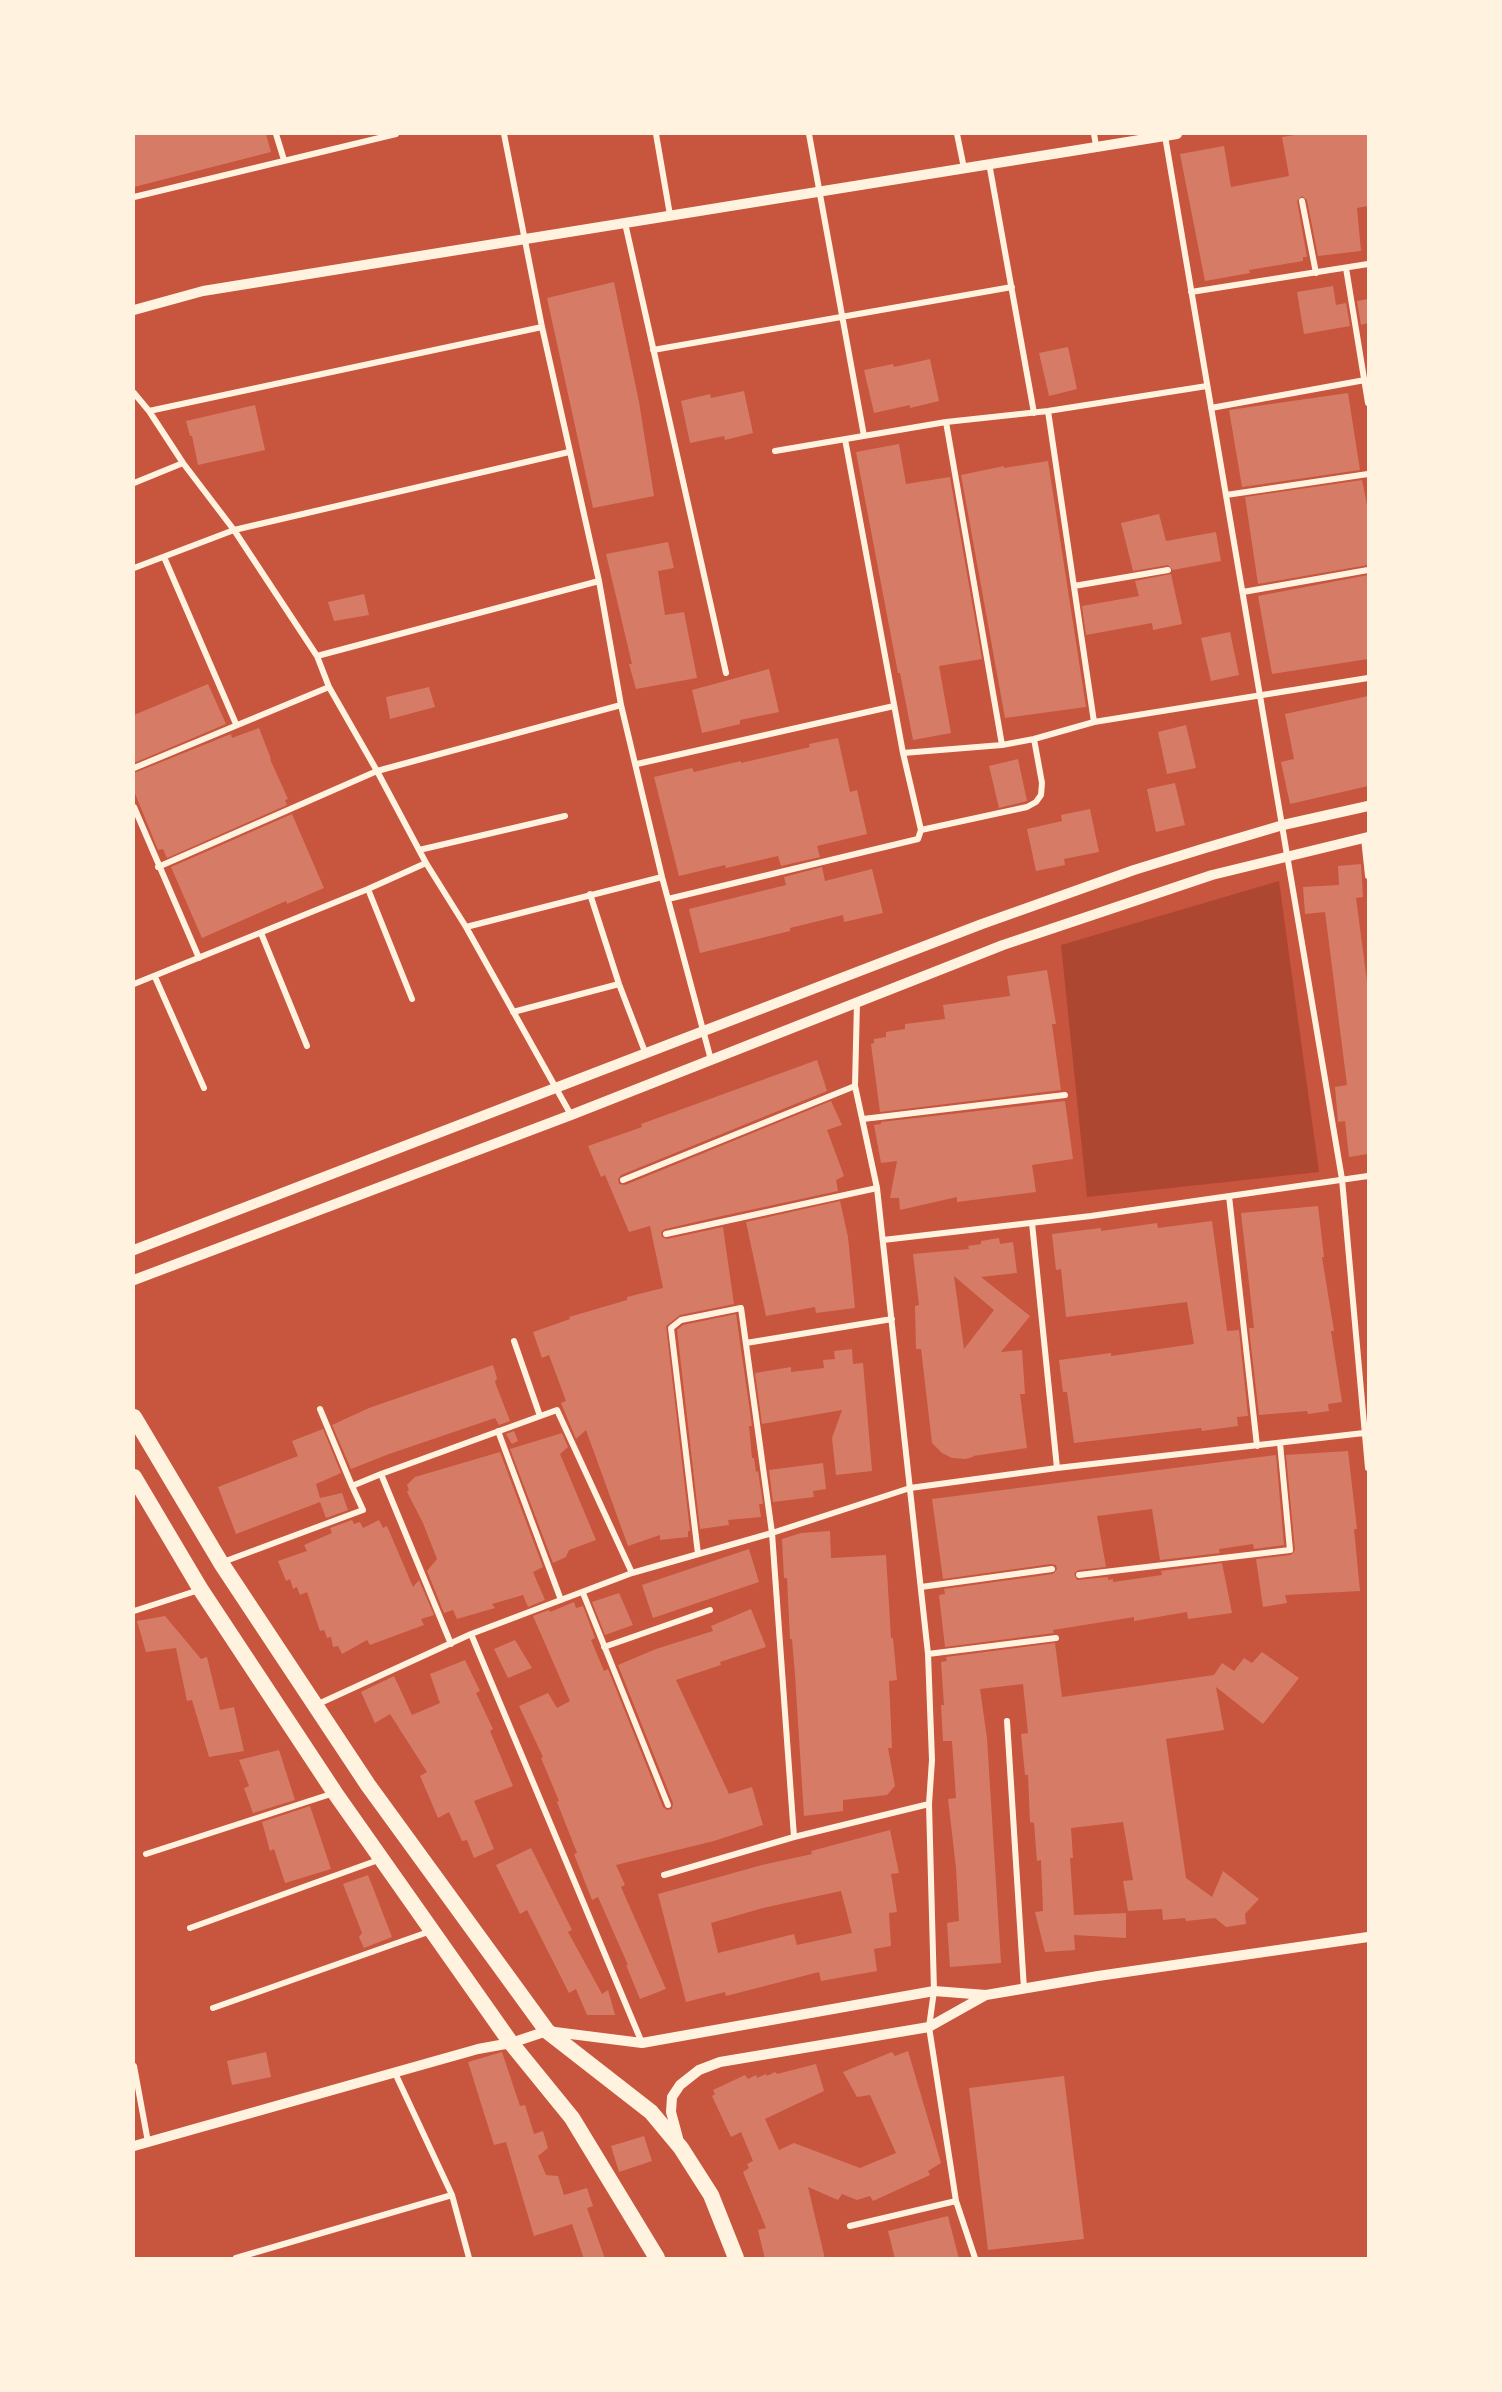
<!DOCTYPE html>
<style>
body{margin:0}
#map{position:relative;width:1502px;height:2392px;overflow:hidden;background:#c8553d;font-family:Ubuntu,sans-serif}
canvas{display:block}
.frame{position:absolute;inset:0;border:135px solid #fff3e0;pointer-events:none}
</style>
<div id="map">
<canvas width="1502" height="2392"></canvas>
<div class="frame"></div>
</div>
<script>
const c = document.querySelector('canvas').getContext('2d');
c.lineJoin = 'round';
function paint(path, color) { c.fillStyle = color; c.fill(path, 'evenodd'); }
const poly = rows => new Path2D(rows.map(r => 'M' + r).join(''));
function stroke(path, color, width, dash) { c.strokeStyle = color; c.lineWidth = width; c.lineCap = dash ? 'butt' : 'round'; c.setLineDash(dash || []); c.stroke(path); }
const green = poly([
 [1279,881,1319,1172,1087,1197,1061,945]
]);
const building = poly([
 [134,134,266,134,271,152,134,187],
 [1301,134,1368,134,1368,206,1357,208,1361,251,1318,256,1307,200,1302,196,1297,201,1307,257,1303,257,1303,261,1249,270,1250,273,1205,281,1180,154,1224,146,1231,187,1289,176,1282,137],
 [614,282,639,402,654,496,593,508,547,298],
 [1333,286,1336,305,1346,303,1350,326,1304,334,1297,292],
 [1368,299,1368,323,1361,325,1357,301],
 [1068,347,1077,389,1049,396,1039,353],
 [930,359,939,401,910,408,910,405,874,413,864,370,893,364,894,367],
 [744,391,753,433,725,440,724,436,690,443,681,401,710,394,711,398],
 [1348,393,1360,470,1242,487,1229,410],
 [255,405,265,450,198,465,192,436,190,436,186,421],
 [899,444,906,484,950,477,982,659,939,666,951,733,913,740,900,673,898,673,856,452],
 [1048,461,1086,707,1005,718,961,475,1004,466,1004,468],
 [1362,480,1368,510,1368,565,1258,584,1245,497],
 [1159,514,1166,541,1216,532,1221,561,1173,570,1168,565,1133,571,1121,523],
 [668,542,674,568,658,571,665,615,684,612,697,678,636,689,629,664,632,664,606,554],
 [1171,574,1182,624,1153,630,1152,623,1086,635,1082,606,1139,596,1135,581],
 [1368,575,1368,659,1272,674,1258,596],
 [364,594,369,615,334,621,328,602],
 [1230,632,1239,675,1211,681,1201,638],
 [769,669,779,712,740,720,740,724,702,733,692,690],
 [208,684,226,724,134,763,134,715],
 [429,687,435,707,390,719,386,697],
 [1368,696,1368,786,1290,804,1281,762,1294,759,1285,714],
 [1186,725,1196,768,1167,774,1158,732],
 [259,728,271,759,270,759,288,799,285,800,287,805,167,858,163,849,158,850,134,791,134,773,231,734,232,738],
 [838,738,850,792,857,790,867,834,817,846,820,857,781,866,778,856,726,868,725,865,679,876,654,777,692,768,694,772,741,761,741,763,810,747,809,744],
 [1018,759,1027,801,999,808,989,766],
 [1175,783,1185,825,1156,832,1147,789],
 [1090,809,1099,852,1064,859,1065,865,1036,871,1027,829,1062,821,1061,815],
 [292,814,324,888,287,904,286,901,202,938,171,867],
 [1361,864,1363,897,1356,898,1368,989,1368,1154,1349,1157,1345,1121,1338,1122,1335,1087,1347,1085,1325,912,1305,914,1303,887,1339,885,1338,866],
 [822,867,825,881,872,869,883,913,844,922,843,915,790,928,790,931,700,953,689,909,786,885,784,877],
 [1047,970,1056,1024,1052,1024,1061,1090,880,1112,871,1044,874,1043,874,1039,886,1037,886,1032,905,1029,905,1024,945,1019,943,1005,1010,996,1007,976],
 [817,1060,827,1091,621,1175,618,1179,619,1184,625,1185,831,1101,842,1125,827,1130,844,1176,836,1180,838,1191,722,1216,665,1229,661,1232,662,1237,667,1239,723,1227,734,1304,680,1315,666,1326,690,1531,688,1531,688,1537,660,1540,660,1535,628,1546,586,1430,576,1439,561,1403,566,1401,549,1355,542,1358,533,1332,570,1319,569,1317,627,1300,627,1297,663,1288,650,1226,629,1232,605,1175,601,1177,588,1146,642,1127,641,1124],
 [1065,1101,1073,1159,1032,1165,1036,1192,957,1202,957,1197,900,1210,899,1198,890,1198,897,1161,881,1163,874,1125,881,1124,881,1122],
 [840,1201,848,1237,855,1308,816,1313,815,1307,766,1316,746,1222],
 [1318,1206,1324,1257,1322,1257,1334,1331,1331,1331,1342,1402,1328,1404,1329,1411,1308,1414,1307,1411,1259,1415,1249,1328,1254,1328,1241,1213],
 [1212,1221,1227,1331,1239,1330,1248,1416,1237,1417,1238,1426,1202,1431,1201,1428,1074,1443,1067,1392,1063,1392,1059,1360,1111,1353,1111,1356,1194,1344,1187,1302,1066,1317,1061,1269,1056,1270,1052,1234,1101,1228,1101,1231,1157,1223,1158,1228],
 [999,1238,1000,1244,1013,1242,1017,1273,981,1277,1030,1316,1001,1352,1022,1350,1025,1394,1020,1394,1027,1448,973,1456,973,1457,965,1459,952,1458,942,1453,932,1443,921,1349,916,1349,915,1306,919,1305,913,1254,969,1249,968,1246,981,1244,981,1241],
 [954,1276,994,1310,964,1349],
 [736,1314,752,1426,749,1426,752,1458,754,1458,756,1472,758,1471,763,1504,759,1504,761,1517,728,1520,729,1525,700,1529,677,1330,683,1325],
 [852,1349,853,1364,863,1363,872,1471,836,1475,832,1438,842,1410,762,1424,755,1373,791,1367,791,1372,824,1368,823,1360,835,1359,834,1351],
 [493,1365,497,1378,495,1382,510,1421,499,1425,495,1418,389,1454,351,1469,332,1425,369,1408],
 [323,1429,341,1473,316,1484,320,1498,342,1493,348,1510,326,1518,320,1502,236,1534,218,1487,298,1456,292,1441],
 [514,1431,518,1441,512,1444,506,1434],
 [562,1433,568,1447,560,1454,596,1540,569,1550,566,1557,553,1563,510,1449],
 [1348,1451,1357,1529,1354,1529,1360,1591,1285,1595,1287,1603,1263,1607,1256,1559,1291,1555,1295,1550,1286,1455],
 [500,1452,543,1567,533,1572,545,1600,528,1607,523,1595,492,1604,495,1608,457,1619,453,1610,444,1613,427,1571,437,1559,423,1523,407,1492,409,1490,407,1485,415,1477],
 [1276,1455,1284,1545,1254,1549,1253,1544,1219,1549,1220,1553,1160,1560,1152,1509,1097,1516,1106,1567,1078,1570,1074,1574,1077,1580,1108,1577,1108,1580,1113,1579,1113,1582,1162,1575,1161,1571,1222,1563,1232,1613,1188,1619,1187,1612,1134,1621,1134,1617,1053,1630,1054,1633,945,1647,939,1595,945,1594,944,1589,1053,1574,1057,1569,1056,1565,1051,1564,943,1579,932,1499],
 [823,1463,826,1489,813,1491,814,1497,773,1502,769,1470],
 [352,1520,354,1524,360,1522,363,1528,379,1520,383,1528,387,1526,413,1587,419,1580,434,1615,421,1619,424,1625,370,1645,367,1640,342,1654,338,1646,333,1647,331,1637,327,1638,324,1630,320,1631,307,1592,300,1595,297,1587,293,1589,290,1579,286,1581,278,1561,307,1551,304,1545,332,1533,330,1528],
 [830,1531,831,1558,886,1555,891,1638,893,1638,897,1680,889,1681,892,1748,888,1748,895,1786,887,1795,843,1800,843,1811,804,1816,795,1675,792,1639,790,1639,787,1578,784,1578,782,1539,801,1533],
 [749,1549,759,1582,653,1618,642,1585],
 [619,1593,633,1625,605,1635,592,1602],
 [574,1602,576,1608,583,1606,595,1638,591,1640,604,1671,608,1669,663,1807,667,1810,672,1809,673,1803,618,1665,656,1649,713,1631,711,1626,751,1609,766,1647,720,1662,721,1665,676,1680,729,1794,752,1787,763,1825,714,1841,616,1865,625,1885,621,1887,666,1989,640,1999,626,1965,628,1965,598,1897,592,1900,574,1854,577,1853,557,1802,559,1801,541,1758,543,1757,519,1706,548,1693,557,1708,570,1701,533,1616,549,1610,550,1612],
 [165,1616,201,1659,207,1657,220,1710,234,1707,244,1751,209,1757,192,1700,187,1701,176,1648,146,1652,137,1621],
 [515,1640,532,1668,508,1678,494,1649],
 [1055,1643,1062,1697,1214,1675,1222,1663,1234,1671,1244,1658,1252,1663,1262,1652,1299,1678,1263,1724,1216,1687,1224,1730,1166,1739,1186,1878,1212,1897,1223,1871,1259,1899,1245,1914,1246,1924,1226,1927,1215,1918,1186,1921,1185,1918,1163,1920,1162,1909,1128,1911,1123,1881,1133,1880,1123,1822,1071,1828,1073,1858,1070,1858,1074,1915,1126,1913,1126,1938,1074,1935,1075,1950,1045,1952,1035,1912,1043,1911,1041,1860,1037,1861,1034,1823,1030,1822,1028,1775,1025,1775,1021,1734,1028,1733,1023,1684,980,1689,987,1738,1001,1963,950,1967,947,1923,959,1921,956,1868,948,1799,956,1798,952,1741,943,1741,941,1705,944,1705,941,1662,947,1661,946,1657],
 [465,1660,480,1691,476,1693,493,1729,490,1731,513,1786,474,1801,494,1849,474,1858,467,1840,462,1841,449,1812,438,1818,420,1776,427,1772,390,1714,375,1723,361,1692,394,1676,412,1715,440,1703,430,1674],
 [279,1750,295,1800,253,1813,244,1788,249,1786,239,1760],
 [310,1806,331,1869,285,1883,274,1849,270,1851,262,1822],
 [890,1830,899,1873,891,1874,897,1912,889,1913,891,1946,874,1949,877,1971,821,1981,819,1972,726,1996,725,1992,686,2002,658,1894,762,1865,812,1854,811,1851],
 [841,1891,852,1933,797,1945,794,1934,718,1953,711,1923,763,1908],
 [531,1848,572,1930,568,1932,602,1994,608,1990,615,2015,587,2015,576,1989,569,1993,527,1910,520,1914,496,1865],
 [368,1875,392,1937,364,1948,359,1937,362,1933,343,1884],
 [908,2051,941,2163,928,2171,930,2175,873,2201,870,2196,857,2200,842,2194,838,2200,808,2187,825,2259,765,2259,758,2230,766,2228,743,2172,749,2168,747,2164,753,2161,741,2132,731,2137,712,2096,715,2094,713,2090,745,2075,748,2079,756,2075,757,2078,766,2074,767,2076,775,2072,777,2074,816,2064,824,2091,765,2119,779,2150,794,2143,860,2168,896,2153,870,2095,857,2097,843,2072,892,2052,895,2056],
 [266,2052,271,2077,232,2085,227,2061],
 [502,2052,520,2106,525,2105,534,2134,543,2131,548,2148,538,2156,546,2175,558,2176,564,2195,587,2188,593,2206,587,2208,605,2259,584,2259,572,2224,534,2236,506,2142,494,2145,468,2062],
 [1064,2076,1084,2239,988,2250,969,2088],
 [644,2136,652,2161,619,2172,611,2146],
 [948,2216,959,2259,895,2259,888,2231]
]);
const minor = poly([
 [276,134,284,160],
 [504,134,542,327,599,581,621,705,662,877,711,1060],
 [656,134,670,215],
 [809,134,864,436],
 [957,134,964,168],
 [1094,134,1096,145],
 [1165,136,1342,1179,1368,1468],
 [989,163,1034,413],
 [134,197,396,134],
 [1302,201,1316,273],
 [625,223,726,673],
 [1346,268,1368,403],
 [1191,292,1368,264],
 [653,350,1012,287],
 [134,393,149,411,183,463,234,530,317,656,329,687,377,771,426,863,466,927,571,1115],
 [1211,408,1365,380],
 [149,411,542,327],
 [1048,411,1094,722],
 [946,422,1002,745],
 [775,451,946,422,1048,411,1207,386],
 [134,483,183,463],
 [1226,495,1368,474],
 [164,557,236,724],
 [134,568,234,530,569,452],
 [1074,586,1168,570],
 [1243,592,1368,570],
 [317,656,599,581],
 [903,753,1002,745,1034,739,1094,722,1368,678],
 [637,764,894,706],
 [134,768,329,687],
 [134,807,199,958],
 [921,830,1027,807,1036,802,1041,795,1042,783,1034,739],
 [1364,838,1368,876],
 [419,850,565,816],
 [158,867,377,771,621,705],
 [368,889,412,999],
 [590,894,619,984,645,1052],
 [668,899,918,839,921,830,903,753,845,439],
 [466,927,662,877],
 [261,933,307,1046],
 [155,977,204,1088],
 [134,984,368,889,426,863],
 [857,1002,855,1086,877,1188,928,1654,932,1760,929,1804,934,1991,929,2027,956,2201,975,2258],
 [513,1012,619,984],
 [863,1119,1065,1095],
 [623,1180,855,1086],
 [1229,1196,1257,1446],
 [1032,1223,1057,1468],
 [666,1234,877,1188],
 [883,1240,1091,1216,1368,1176],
 [514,1341,540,1416],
 [746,1343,892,1319],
 [320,1409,352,1486],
 [498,1431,561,1600],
 [698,1554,671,1328,681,1320,741,1308,772,1533,794,1837],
 [223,1562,363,1510,352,1486,381,1474],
 [1079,1575,1290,1550,1280,1443],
 [921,1587,1052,1569],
 [583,1593,668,1805],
 [134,1611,199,1590],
 [471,1634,642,2043],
 [451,1644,381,1474,557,1410,632,1573],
 [604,1647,710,1610],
 [928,1654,1056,1638],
 [316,1705,471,1634,632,1573,772,1533,910,1488,1057,1468,1364,1433],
 [1007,1721,1024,1989],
 [146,1854,334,1793],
 [664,1875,794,1837,929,1804],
 [190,1928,381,1859],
 [213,2008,431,1931],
 [134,2066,148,2142],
 [395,2073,452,2195,469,2258],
 [850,2226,956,2201],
 [236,2258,452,2195]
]);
const tertiary = poly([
 [134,310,203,291,1177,134],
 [134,1250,982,924,1134,870,1202,849,1283,825,1368,806],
 [134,1280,571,1115,1003,945,1212,875,1368,837],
 [678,2138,671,2112,672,2097,680,2085,699,2070,720,2062,929,2027,986,1995],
 [134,2146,478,2049,511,2043,547,2031,642,2043,934,1991,986,1995,1098,1976,1368,1937]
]);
const trunk = poly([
 [134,1417,221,1563,368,1785,547,2031,651,2112,681,2148,711,2195,736,2258],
 [134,1477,201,1590,335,1793,511,2043,572,2118,657,2258]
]);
paint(green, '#ae4732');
paint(building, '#d67c66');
stroke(minor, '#fff3e0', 6);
stroke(tertiary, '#fff3e0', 10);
stroke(trunk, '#fff3e0', 16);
</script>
